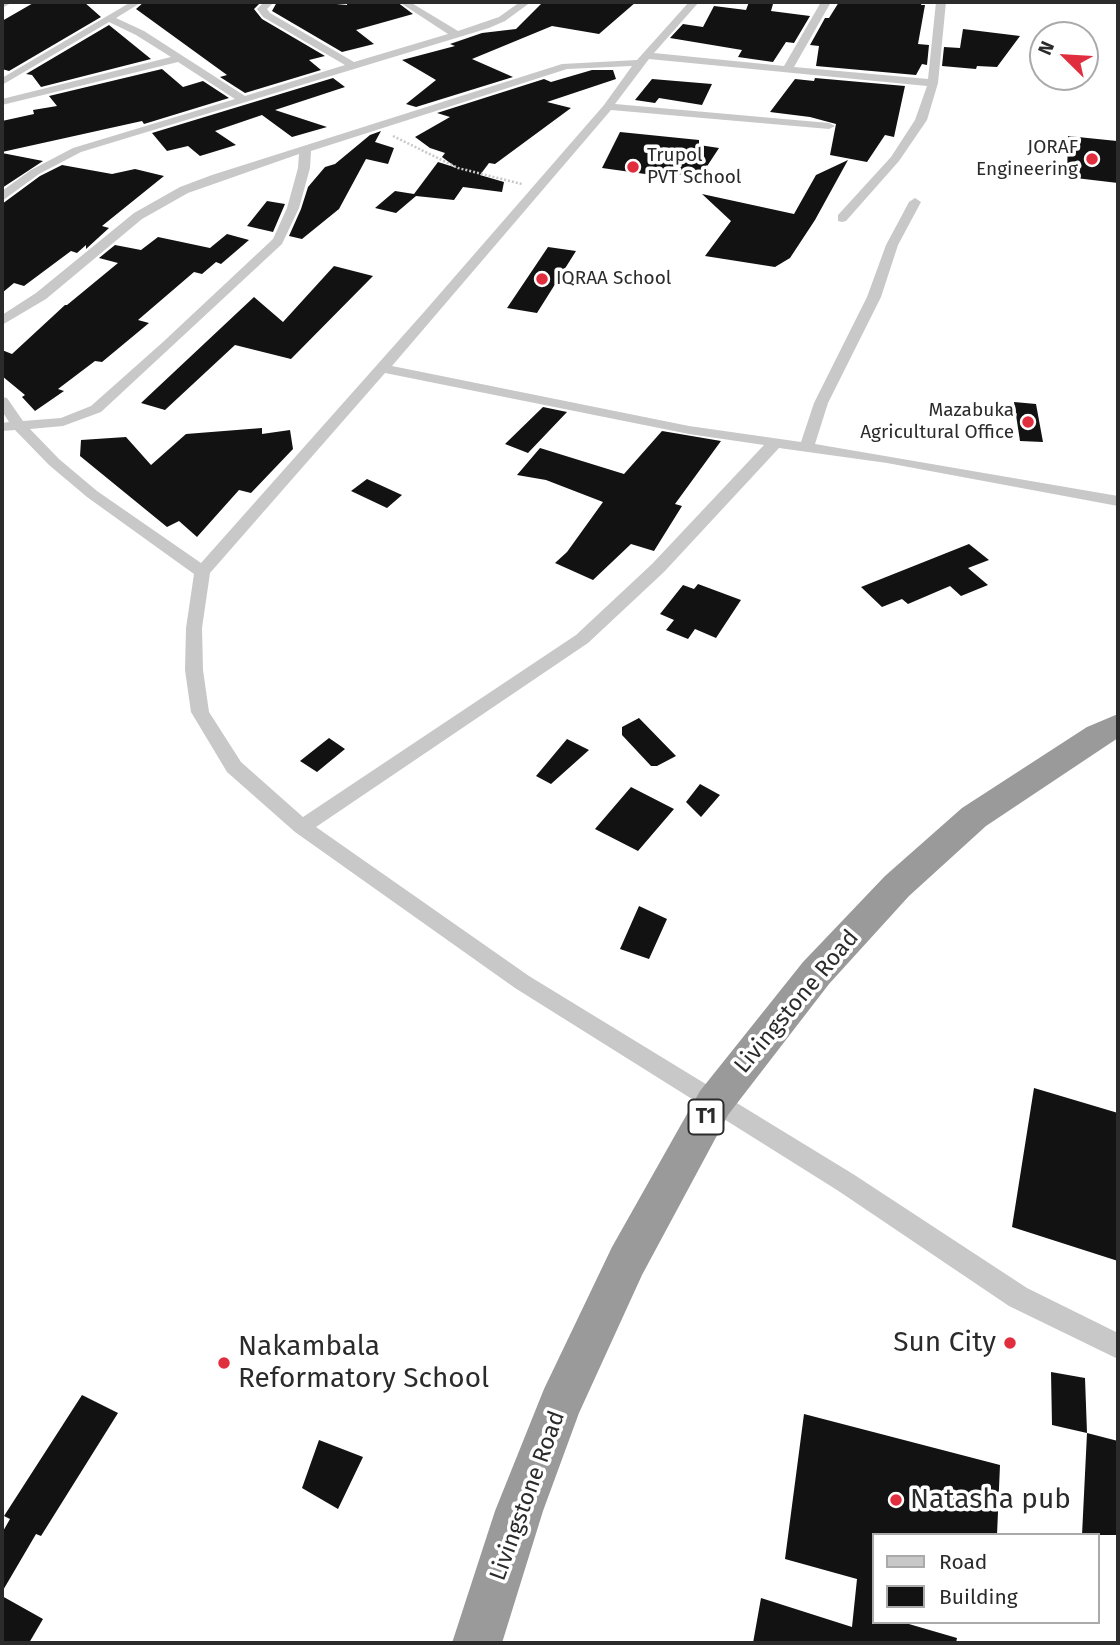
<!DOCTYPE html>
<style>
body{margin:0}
#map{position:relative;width:1120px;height:1645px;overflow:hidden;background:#fff;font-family:"Fira Sans",sans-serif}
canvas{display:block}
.frame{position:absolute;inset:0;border:4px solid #2b2b2b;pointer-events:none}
.legend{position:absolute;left:872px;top:1533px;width:228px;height:91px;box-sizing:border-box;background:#fff;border:2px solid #aaa;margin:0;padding:9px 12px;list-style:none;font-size:21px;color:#2b2b2b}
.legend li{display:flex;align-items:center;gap:14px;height:35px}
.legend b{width:35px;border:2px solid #aaa}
.north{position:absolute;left:1029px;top:21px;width:70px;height:70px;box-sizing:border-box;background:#fff;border:2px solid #aaa;border-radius:50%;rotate:294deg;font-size:19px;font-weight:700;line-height:28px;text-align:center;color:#2b2b2b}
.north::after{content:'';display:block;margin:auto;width:24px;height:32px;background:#e12e3e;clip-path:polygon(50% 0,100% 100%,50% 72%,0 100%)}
</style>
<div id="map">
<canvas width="1120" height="1645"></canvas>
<div class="frame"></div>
<ul class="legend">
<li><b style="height:9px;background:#c8c8c8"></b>Road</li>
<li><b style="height:19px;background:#121212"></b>Building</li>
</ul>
<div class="north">N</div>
</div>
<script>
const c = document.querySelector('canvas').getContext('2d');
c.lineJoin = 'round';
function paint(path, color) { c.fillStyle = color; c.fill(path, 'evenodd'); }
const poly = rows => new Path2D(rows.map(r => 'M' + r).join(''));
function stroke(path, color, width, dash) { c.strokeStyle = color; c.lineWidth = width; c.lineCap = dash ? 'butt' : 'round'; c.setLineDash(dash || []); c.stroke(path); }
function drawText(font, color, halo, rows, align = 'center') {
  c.font = font + ' "Fira Sans",sans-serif'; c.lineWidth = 7; c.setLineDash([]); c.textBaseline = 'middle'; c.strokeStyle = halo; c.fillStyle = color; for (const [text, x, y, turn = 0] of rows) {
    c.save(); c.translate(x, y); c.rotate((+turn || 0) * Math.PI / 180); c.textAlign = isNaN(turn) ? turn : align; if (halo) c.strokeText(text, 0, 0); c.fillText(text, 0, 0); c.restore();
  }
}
const building = poly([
 [35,2,84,2,101,17,9,71,2,69,2,21],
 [144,2,261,2,254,9,262,19,325,56,309,60,321,70,245,93,220,77,227,75,136,9],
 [277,2,315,2,347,5,347,2,397,2,413,14,356,30,374,44,342,52,272,11],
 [543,2,569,4,571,2,636,2,599,34,552,26,472,59,513,77,416,107,406,104,436,80,402,60,455,46,450,44,482,33,516,29],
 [749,2,773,4,771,11,810,16,794,43,786,42,773,62,738,57,742,50,670,38,683,24,703,27,714,6,746,10],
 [839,2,922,2,921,5,925,5,918,44,929,45,927,65,922,64,916,75,816,66,819,46,810,45,825,18,829,18],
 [109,25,151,59,41,87,32,75,26,74],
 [963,29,1020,36,997,67,977,66,976,69,942,66,944,47,960,48],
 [162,69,183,87,203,81,229,98,144,124,142,121,2,152,2,121,34,114,33,110,57,106,49,96],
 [592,70,613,70,616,79,547,102,571,108,495,164,489,163,480,175,504,182,502,192,463,187,454,200,416,196,396,213,375,208,395,191,414,194,438,162,457,168,442,157,445,153,430,148,415,137,450,117,437,113,544,79,551,82],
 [333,78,345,87,275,110,327,127,292,137,262,115,215,131,236,145,200,156,188,146,167,151,152,133],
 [815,78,905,86,894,137,885,135,867,162,830,155,836,124,810,117,770,112,795,79,814,81],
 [652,79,712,84,702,105,659,98,655,103,635,100],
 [381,131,375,142,394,148,388,164,366,159,339,209,302,239,289,236,301,209,308,187,325,167,335,164,370,135],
 [620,132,699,140,699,145,719,148,700,177,677,174,674,178,602,168],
 [1068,136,1117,141,1118,183,1067,177],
 [2,153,43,161,2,188],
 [848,160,815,220,790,258,775,267,705,256,731,221,702,194,794,214,816,175],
 [62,165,112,174,135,169,164,176,102,226,109,228,86,249,86,245,77,253,71,251,24,286,14,283,2,293,2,204,40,176],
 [267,201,285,204,273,232,247,226],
 [227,234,249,240,221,264,216,262,202,274,194,272,138,320,149,323,102,362,95,361,58,389,64,391,35,411,22,397,25,395,2,376,2,350,12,354,65,305,67,305,118,263,99,258,115,245,141,250,158,237,210,248],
 [548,247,576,251,537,313,507,308],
 [334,266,373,276,291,359,235,345,165,410,141,403,254,297,283,322],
 [1014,402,1036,404,1043,442,1020,441],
 [543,407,567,412,528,453,505,444],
 [262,428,262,434,290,430,293,449,251,493,239,490,197,537,179,521,167,527,80,456,81,440,126,437,151,465,186,434],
 [662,431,721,441,675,504,682,506,654,551,631,544,593,580,555,563,567,552,603,502,546,480,517,475,540,448,624,474],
 [367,479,402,495,387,508,351,491],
 [969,544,989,560,968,568,988,585,961,596,950,586,908,604,902,599,882,607,861,587],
 [698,584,741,600,716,638,695,629,688,639,666,630,674,620,660,614,683,585,694,589],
 [639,718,676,756,657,766,651,766,622,735,622,727],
 [329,738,345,749,317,772,300,761],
 [567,739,589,750,551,784,536,776],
 [700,784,720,795,701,817,686,802],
 [631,787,674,809,638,851,595,829],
 [639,906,667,919,649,959,620,949],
 [1034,1088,1118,1113,1118,1261,1012,1227],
 [1051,1372,1085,1378,1087,1433,1052,1425],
 [82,1395,118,1413,41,1536,36,1534,2,1592,2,1533,10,1519,4,1516],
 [804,1414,1000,1465,997,1535,873,1535,873,1622,902,1622,957,1638,956,1643,753,1643,761,1598,852,1627,857,1579,785,1559],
 [1087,1433,1118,1441,1118,1535,1082,1535],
 [319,1440,363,1457,338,1509,302,1488],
 [2,1596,43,1619,29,1643,2,1643]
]);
const path = poly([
 [393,136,458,168,522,184]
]);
const minor = poly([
 [2,2,13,2,2,8,2,2],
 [131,2,142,2,116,18,144,31,245,96,345,65,263,17,257,9,264,2,274,2,267,9,270,13,354,62,448,34,399,2,410,2,458,31,499,17,520,2,531,2,505,21,489,28,81,152,39,174,2,201,2,191,31,170,73,148,235,99,178,62,2,105,2,99,171,57,136,35,109,22,2,85,2,78,131,2],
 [689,2,699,2,654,53,784,66,821,2,831,2,794,67,928,79,936,2,946,2,938,83,927,120,899,161,846,221,842,222,838,221,838,215,891,157,915,120,927,86,649,59,615,104,829,123,835,126,829,129,611,110,392,366,689,426,801,442,814,403,867,297,886,245,909,202,915,198,921,202,898,245,881,297,828,403,815,444,1118,496,1118,506,887,463,779,448,664,572,588,643,316,827,529,976,853,1174,1027,1288,1118,1333,1118,1359,1009,1306,837,1190,515,988,295,832,227,772,191,712,185,670,186,628,194,574,87,497,49,465,15,430,2,431,2,423,9,422,2,411,2,397,7,398,23,421,61,418,91,406,163,342,273,239,287,208,298,168,299,154,188,193,142,219,46,299,2,325,2,315,36,293,134,213,180,187,212,175,562,64,637,60,689,2],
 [632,66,604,105,424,312,201,563,97,491,59,459,30,429,63,426,101,412,282,244,299,208,310,168,311,151,567,69,632,66],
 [385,373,689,434,764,445,652,564,576,635,303,817,241,762,209,712,203,670,202,628,210,573,385,373]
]);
const trunk = poly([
 [1118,714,1118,738,986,826,909,896,829,984,728,1115,642,1275,579,1413,543,1511,502,1643,452,1643,495,1511,544,1389,612,1247,700,1091,803,962,885,876,962,808,1087,727,1118,714]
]);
const markers = [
 [1092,159,7,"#e12e3e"],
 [633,167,7,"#e12e3e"],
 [542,279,7,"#e12e3e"],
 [1028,422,7,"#e12e3e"],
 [1010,1343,7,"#e12e3e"],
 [224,1363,7,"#e12e3e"],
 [896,1500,7,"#e12e3e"]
];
const farPoinames = [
 ["JORAF",1078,148],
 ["Engineering",1078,170],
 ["Trupol",647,156,"left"],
 ["PVT School",647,178,"left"],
 ["IQRAA School",556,279,"left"],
 ["Mazabuka",1014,411],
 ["Agricultural Office",1014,433]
];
const shields = [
 [706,1117,35]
];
const shieldNames = [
 ["T1",706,1117]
];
const streetNames = [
 ["Livingstone Road",797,1002,-50],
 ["Livingstone Road",528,1496,-70]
];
const nearPoinames = [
 ["Sun City",996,1343,"right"],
 ["Nakambala",238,1347],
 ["Reformatory School",238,1379],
 ["Natasha pub",910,1500]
];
paint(building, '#121212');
stroke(path, '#c8c8c8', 2.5, [2, 2]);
paint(minor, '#c8c8c8');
paint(trunk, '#9a9a9a');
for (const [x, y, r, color] of markers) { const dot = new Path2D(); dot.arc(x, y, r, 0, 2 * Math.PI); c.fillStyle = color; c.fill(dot); stroke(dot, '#fff', 2.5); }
drawText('19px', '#2b2b2b', '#fff', farPoinames, 'right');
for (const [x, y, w] of shields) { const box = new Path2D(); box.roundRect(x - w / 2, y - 17.5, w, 35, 5); c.fillStyle = '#fff'; c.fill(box); stroke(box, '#2b2b2b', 2); }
drawText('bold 21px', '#2b2b2b', null, shieldNames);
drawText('23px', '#2b2b2b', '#fff', streetNames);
drawText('28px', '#2b2b2b', '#fff', nearPoinames, 'left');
</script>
